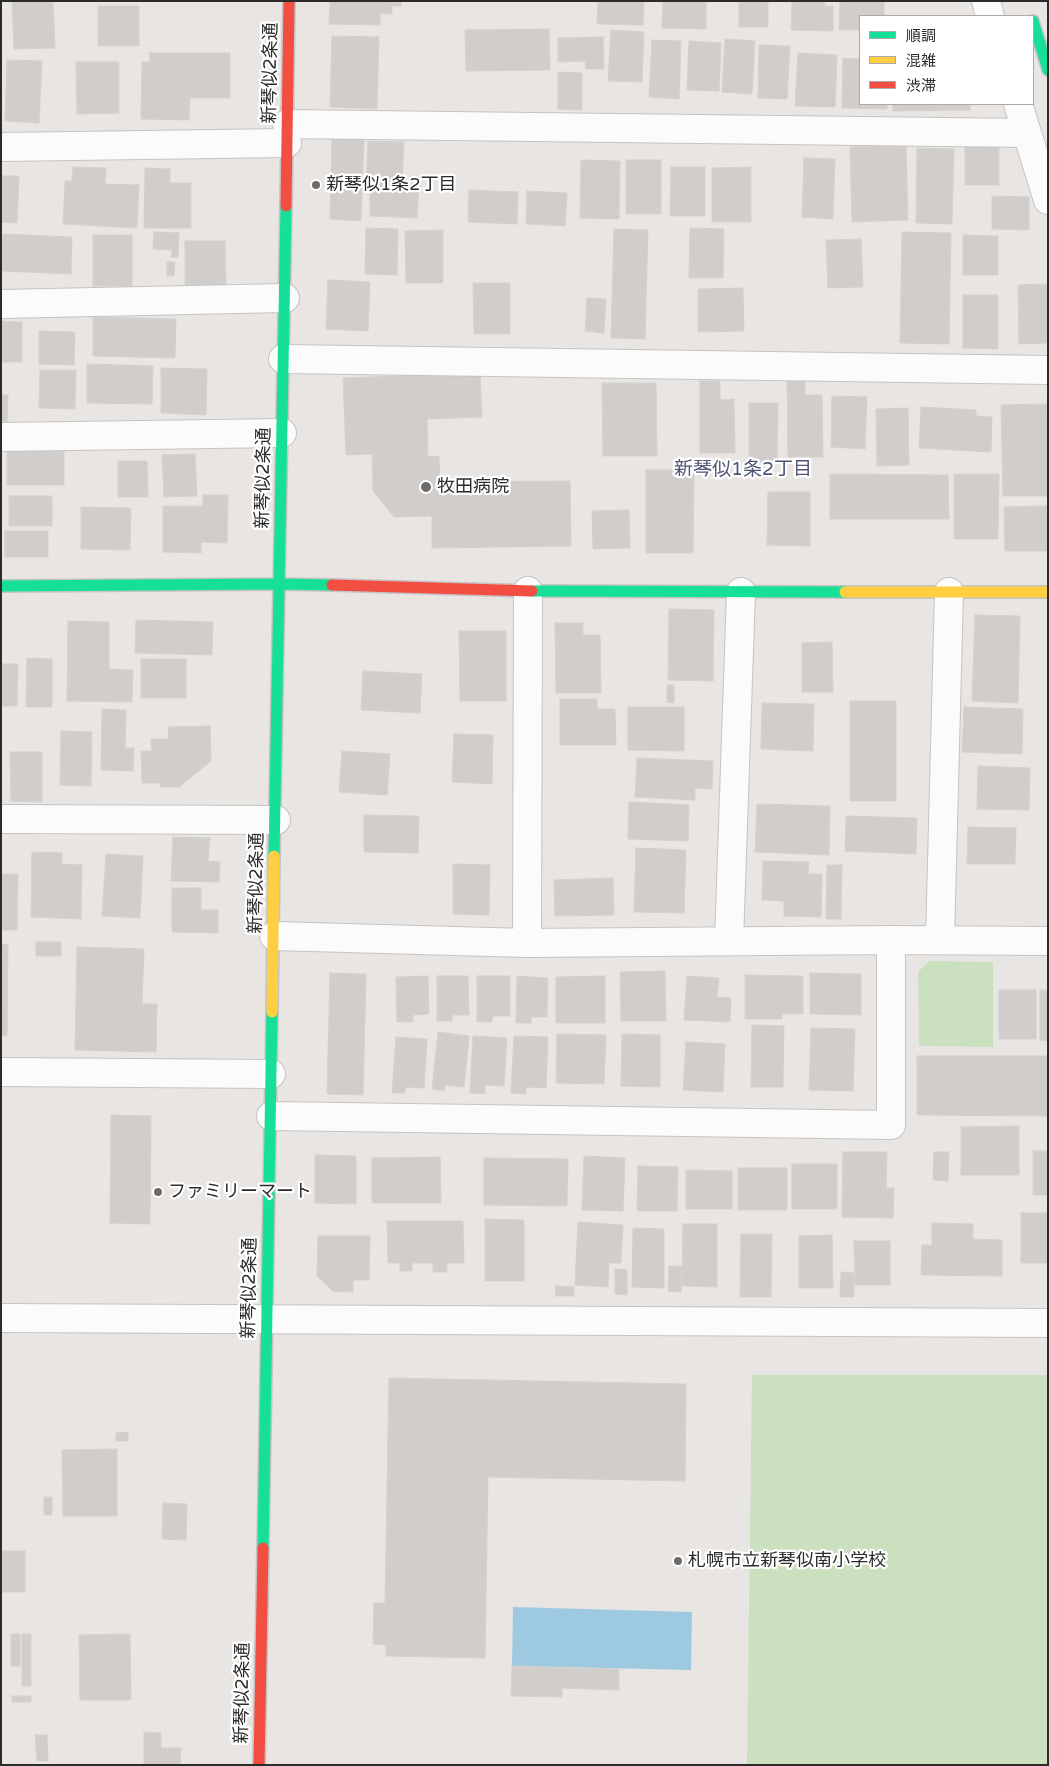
<!DOCTYPE html>
<meta charset="utf-8">
<style>
body{margin:0}
#map{position:relative;width:1049px;height:1766px;overflow:hidden;background:#e8e5e2;font-family:"Varela Round","Noto Sans JP",sans-serif}
canvas{display:block}
.frame{position:absolute;inset:0;border:2px solid #2b2b2b;pointer-events:none}
.legend{position:absolute;left:859px;top:15px;width:175px;height:90px;box-sizing:border-box;background:#fff;border:1px solid #aaa;margin:0;padding:6px 9px;list-style:none;font-size:15px;color:#2b2b2b}
.legend li{display:flex;align-items:center;gap:10px;height:25px}
.legend b{width:25px;border:1px solid #aaa}
</style>
<div id="map">
<canvas width="1049" height="1766"></canvas>
<div class="frame"></div>
<ul class="legend">
<li><b style="height:6px;background:#16e098"></b>順調</li>
<li><b style="height:6px;background:#ffcf43"></b>混雑</li>
<li><b style="height:6px;background:#f24e42"></b>渋滞</li>
</ul>
</div>
<script>
const c = document.querySelector('canvas').getContext('2d');
c.lineJoin = 'round';
function paint(path, color) { c.fillStyle = color; c.fill(path, 'evenodd'); }
const poly = rows => new Path2D(rows.map(r => 'M' + r).join(''));
function stroke(path, color, width, dash) { c.strokeStyle = color; c.lineWidth = width; c.lineCap = dash ? 'butt' : 'round'; c.setLineDash(dash || []); c.stroke(path); }
function drawText(font, color, halo, rows, align = 'center') {
  c.font = font + ' "Varela Round","Noto Sans JP",sans-serif'; c.lineWidth = 4.5; c.setLineDash([]); c.textBaseline = 'middle'; c.strokeStyle = halo; c.fillStyle = color; for (const [text, x, y, turn = 0] of rows) {
    c.save(); c.translate(x, y); c.rotate((+turn || 0) * Math.PI / 180); c.textAlign = isNaN(turn) ? turn : align; if (halo) c.strokeText(text, 0, 0); c.fillText(text, 0, 0); c.restore();
  }
}
const green = poly([
 [929,961,993,962,993,1047,919,1046,918,972],
 [752,1375,1048,1375,1048,1765,747,1765]
]);
const water = poly([
 [513,1607,692,1612,691,1670,512,1666]
]);
const building = poly([
 [12,1,53,1,55,48,14,49,12,1],
 [330,1,401,1,401,6,392,6,392,14,380,13,380,25,329,24,330,1],
 [598,1,644,1,643,25,597,24,598,1],
 [663,1,706,1,706,29,662,28,663,1],
 [739,1,768,1,768,27,739,27,739,1],
 [792,1,825,1,824,6,833,6,833,31,791,30,792,1],
 [840,1,884,1,884,16,860,16,860,30,839,30,840,1],
 [98,6,139,6,139,46,98,46,98,6],
 [549,29,550,70,466,71,465,30,549,29],
 [611,30,644,32,642,82,608,81,611,30],
 [332,36,379,37,377,109,330,107,332,36],
 [603,37,604,69,586,69,585,61,558,62,558,38,603,37],
 [725,39,755,41,752,94,722,92,725,39],
 [652,40,681,41,679,99,649,97,652,40],
 [689,41,721,43,719,91,687,90,689,41],
 [759,45,790,46,787,99,758,98,759,45],
 [149,53,230,53,230,98,190,98,189,120,141,119,142,62,150,62,149,53],
 [798,53,837,55,835,107,795,106,798,53],
 [843,58,860,59,860,104,887,104,887,109,842,108,843,58],
 [7,60,42,61,39,123,5,121,7,60],
 [76,62,119,62,119,113,77,114,76,62],
 [558,72,582,73,582,110,558,109,558,72],
 [893,104,970,104,970,110,893,111,893,104],
 [332,138,364,139,361,221,330,219,332,138],
 [368,141,404,142,402,181,419,182,417,218,370,216,370,187,366,187,368,141],
 [965,145,999,145,999,185,965,185,965,145],
 [906,146,908,220,852,222,850,147,906,146],
 [917,148,954,149,952,224,916,223,917,148],
 [804,158,835,159,833,219,802,217,804,158],
 [581,160,620,161,619,219,580,218,581,160],
 [626,160,661,160,661,214,626,214,626,160],
 [73,167,106,168,105,184,139,185,137,228,63,224,65,181,72,181,73,167],
 [671,167,705,167,705,216,670,216,671,167],
 [751,167,751,222,712,222,712,168,751,167],
 [145,168,170,169,170,183,191,183,191,228,144,228,145,168],
 [1,176,19,176,17,223,1,222,1,176],
 [469,190,518,192,517,224,468,222,469,190],
 [527,191,567,193,565,226,526,224,527,191],
 [992,196,1029,197,1029,230,992,229,992,196],
 [366,228,398,229,397,275,365,274,366,228],
 [690,228,724,229,723,278,689,278,690,228],
 [614,229,648,230,645,339,611,338,614,229],
 [443,230,443,283,406,283,405,231,443,230],
 [154,232,179,233,178,257,171,257,172,250,153,249,154,232],
 [902,232,951,233,949,344,900,343,902,232],
 [3,234,72,237,71,274,2,271,3,234],
 [93,235,132,235,132,286,93,286,93,235],
 [963,235,998,236,998,275,963,275,963,235],
 [861,239,863,287,828,288,826,240,861,239],
 [185,241,225,241,226,290,185,290,185,241],
 [167,262,175,262,174,276,167,276,167,262],
 [328,280,370,282,368,331,326,329,328,280],
 [473,283,510,283,510,334,474,334,473,283],
 [1048,284,1048,343,1019,344,1018,285,1048,284],
 [743,288,744,331,698,332,698,289,743,288],
 [963,295,998,295,998,349,963,348,963,295],
 [587,298,606,299,604,333,585,331,587,298],
 [93,317,176,319,175,358,93,356,93,317],
 [1,321,22,322,22,362,1,362,1,321],
 [39,331,75,332,74,365,39,364,39,331],
 [87,364,153,366,152,404,87,403,87,364],
 [161,368,207,369,206,415,161,413,161,368],
 [40,370,76,370,75,409,39,408,40,370],
 [480,373,482,417,427,419,428,457,439,456,440,482,570,481,571,546,432,548,432,516,394,517,373,491,372,454,346,455,343,378,480,373],
 [787,378,805,378,805,395,822,395,823,457,788,457,787,378],
 [700,381,720,381,720,400,734,399,735,453,700,453,700,381],
 [602,383,656,383,657,456,603,456,602,383],
 [1,395,8,395,7,422,1,421,1,395],
 [832,396,867,397,865,449,831,447,832,396],
 [749,403,778,403,777,462,749,462,749,403],
 [1047,404,1048,496,1003,496,1001,405,1047,404],
 [921,407,976,410,976,416,992,417,991,452,919,448,921,407],
 [908,408,909,465,877,466,876,409,908,408],
 [7,449,64,450,64,485,7,485,7,449],
 [195,454,197,496,164,497,162,455,195,454],
 [118,461,147,461,148,497,118,497,118,461],
 [646,470,694,470,693,553,646,553,646,470],
 [830,474,948,475,949,519,830,519,830,474],
 [954,474,999,474,998,539,954,539,954,474],
 [768,492,810,492,810,546,767,545,768,492],
 [203,495,228,495,227,543,201,542,201,553,163,552,163,506,203,506,203,495],
 [9,496,52,496,52,526,9,526,9,496],
 [1048,506,1048,551,1005,551,1004,507,1048,506],
 [81,507,131,508,130,550,81,549,81,507],
 [629,510,630,548,593,549,592,511,629,510],
 [5,531,48,531,48,557,5,557,5,531],
 [669,609,714,610,713,681,668,680,669,609],
 [975,615,1020,616,1018,703,972,701,975,615],
 [136,620,213,622,212,655,135,653,136,620],
 [68,621,109,622,109,669,133,670,132,702,67,701,68,621],
 [555,623,583,623,583,635,600,635,601,693,556,693,555,623],
 [459,631,506,631,506,701,460,701,459,631],
 [832,642,833,692,802,692,802,643,832,642],
 [27,658,52,659,52,707,26,707,27,658],
 [141,659,186,659,186,698,141,698,141,659],
 [1,664,18,664,17,706,1,706,1,664],
 [363,671,422,674,420,713,361,710,363,671],
 [667,685,674,685,674,703,667,702,667,685],
 [560,699,597,699,597,709,615,709,616,745,560,745,560,699],
 [850,701,896,701,896,801,850,801,850,701],
 [762,703,814,704,813,751,761,749,762,703],
 [628,707,684,707,684,751,628,750,628,707],
 [964,707,1023,709,1022,754,962,752,964,707],
 [102,709,126,710,125,748,134,748,133,771,101,770,102,709],
 [210,726,211,761,179,787,160,787,160,783,142,783,141,751,152,751,151,739,169,739,168,727,210,726],
 [61,731,92,732,91,786,60,785,61,731],
 [454,734,493,735,492,784,452,782,454,734],
 [342,751,390,754,387,795,339,792,342,751],
 [10,752,42,752,42,802,11,801,10,752],
 [637,758,713,761,712,789,695,788,695,800,635,797,637,758],
 [978,766,1030,768,1029,810,977,809,978,766],
 [629,802,689,805,688,841,628,839,629,802],
 [757,804,830,806,829,855,755,852,757,804],
 [364,815,419,816,418,853,364,852,364,815],
 [846,816,917,818,916,854,845,851,846,816],
 [968,827,1016,828,1015,864,967,864,968,827],
 [173,837,210,838,208,861,220,862,219,882,171,881,173,837],
 [636,848,686,850,684,913,634,912,636,848],
 [32,852,62,853,62,864,82,865,81,919,31,917,32,852],
 [106,854,143,856,140,918,102,916,106,854],
 [763,861,809,862,808,874,822,874,821,917,784,916,784,901,762,900,763,861],
 [453,864,490,865,489,915,453,914,453,864],
 [827,865,842,865,841,919,826,919,827,865],
 [1,874,18,874,17,930,1,930,1,874],
 [613,878,614,915,555,916,554,880,613,878],
 [172,888,201,888,201,910,218,910,218,933,172,932,172,888],
 [36,942,61,942,61,956,36,956,36,942],
 [1,944,8,945,7,1036,1,1035,1,944],
 [77,947,144,949,142,1004,157,1004,156,1052,75,1050,77,947],
 [665,971,666,1021,621,1021,620,972,665,971],
 [330,973,366,974,363,1095,327,1094,330,973],
 [810,973,861,974,861,1015,810,1014,810,973],
 [745,975,803,976,803,1014,782,1014,782,1019,745,1019,745,975],
 [428,976,429,1014,413,1015,413,1022,397,1022,396,977,428,976],
 [437,976,468,976,469,1015,452,1015,452,1021,437,1021,437,976],
 [477,976,510,976,510,1016,493,1016,492,1022,477,1022,477,976],
 [517,976,548,978,547,1017,531,1017,531,1023,516,1023,517,976],
 [605,976,605,1023,556,1023,556,977,605,976],
 [687,976,719,978,717,997,731,998,730,1022,684,1020,687,976],
 [999,990,1036,990,1036,1039,999,1039,999,990],
 [1040,990,1048,990,1048,1041,1040,1040,1040,990],
 [752,1025,784,1026,783,1087,751,1087,752,1025],
 [811,1028,855,1029,853,1091,809,1090,811,1028],
 [438,1032,469,1036,464,1087,445,1085,444,1091,432,1089,438,1032],
 [557,1034,606,1035,604,1084,556,1083,557,1034],
 [622,1034,660,1035,660,1087,621,1086,622,1034],
 [473,1036,507,1038,504,1086,485,1085,485,1094,470,1093,473,1036],
 [514,1036,548,1037,546,1088,526,1087,526,1094,511,1093,514,1036],
 [396,1037,427,1039,424,1088,405,1087,405,1093,392,1093,396,1037],
 [686,1042,725,1044,723,1092,683,1090,686,1042],
 [917,1056,1048,1056,1048,1116,917,1115,917,1056],
 [111,1115,151,1116,150,1224,110,1223,111,1115],
 [1019,1126,1019,1175,961,1175,961,1127,1019,1126],
 [1033,1151,1048,1151,1048,1195,1033,1195,1033,1151],
 [843,1152,887,1152,886,1188,894,1188,893,1218,842,1217,843,1152],
 [934,1152,949,1152,948,1181,933,1180,934,1152],
 [315,1155,356,1156,356,1204,315,1203,315,1155],
 [584,1156,625,1158,623,1211,582,1210,584,1156],
 [440,1157,441,1203,372,1203,372,1158,440,1157],
 [484,1158,568,1159,567,1206,484,1205,484,1158],
 [792,1164,837,1164,837,1209,792,1209,792,1164],
 [638,1166,678,1167,677,1211,637,1211,638,1166],
 [738,1168,787,1168,787,1210,738,1210,738,1168],
 [686,1170,732,1171,732,1209,686,1209,686,1170],
 [1021,1213,1047,1213,1047,1263,1021,1263,1021,1213],
 [485,1219,524,1220,524,1281,485,1281,485,1219],
 [387,1221,463,1221,464,1263,447,1263,447,1272,433,1272,433,1263,412,1263,412,1271,400,1271,400,1263,388,1263,387,1221],
 [578,1222,623,1225,621,1263,609,1263,608,1287,575,1285,578,1222],
 [932,1223,973,1224,973,1239,1002,1240,1002,1276,921,1275,922,1245,932,1245,932,1223],
 [683,1224,717,1224,717,1287,682,1286,683,1224],
 [633,1228,664,1229,664,1288,632,1287,633,1228],
 [741,1234,772,1234,771,1297,740,1297,741,1234],
 [832,1235,833,1288,799,1288,799,1236,832,1235],
 [318,1236,370,1236,369,1280,353,1280,353,1292,333,1291,317,1276,318,1236],
 [854,1241,890,1241,890,1285,855,1285,854,1241],
 [669,1266,682,1266,681,1292,668,1291,669,1266],
 [615,1269,627,1270,627,1295,615,1294,615,1269],
 [841,1272,854,1273,854,1297,840,1297,841,1272],
 [556,1286,574,1287,574,1296,555,1296,556,1286],
 [389,1378,686,1384,685,1481,488,1477,485,1658,386,1656,386,1645,373,1644,374,1603,385,1603,389,1378],
 [128,1432,128,1441,116,1441,116,1433,128,1432],
 [117,1449,117,1516,63,1516,62,1450,117,1449],
 [44,1497,52,1497,52,1515,44,1515,44,1497],
 [163,1503,187,1504,186,1540,162,1539,163,1503],
 [1,1551,25,1551,25,1592,1,1592,1,1551],
 [11,1634,20,1634,20,1666,11,1666,11,1634],
 [22,1634,31,1634,31,1686,22,1686,22,1634],
 [130,1634,131,1700,80,1700,79,1635,130,1634],
 [512,1666,619,1669,619,1690,562,1688,562,1697,511,1696,512,1666],
 [12,1696,31,1696,31,1702,12,1702,12,1696],
 [144,1732,161,1733,161,1748,181,1748,180,1765,144,1765,144,1732],
 [35,1735,47,1735,48,1761,37,1761,35,1735]
]);
const street = poly([
 [986,1,990,16],
 [1018,104,1048,200],
 [287,124,1027,133],
 [1,147,287,143],
 [1,304,285,298],
 [283,359,1048,370],
 [1,437,282,433],
 [1,819,276,820],
 [274,936,527,943,891,940,1048,941],
 [940,940,949,592],
 [729,941,741,592],
 [527,943,528,591],
 [1,1072,271,1074],
 [271,1116,891,1125,891,940],
 [1,1318,1048,1323]
]);
const fast = poly([
 [1033,21,1048,70],
 [1,586,280,584,332,585],
 [532,591,845,592],
 [274,856,286,206],
 [263,1548,272,1012]
]);
const slow = poly([
 [845,592,1048,592],
 [272,1012,274,856]
]);
const jam = poly([
 [286,206,289,1],
 [332,585,532,591],
 [259,1765,263,1548]
]);
const markers = [
 [316,185,5,"#6d6c6b"],
 [426,487,6,"#6d6c6b"],
 [158,1192,5,"#6d6c6b"],
 [678,1561,5,"#6d6c6b"]
];
const streetNames = [
 ["新琴似2条通",271,73,-89],
 ["新琴似2条通",264,478,-89],
 ["新琴似2条通",257,883,-89],
 ["新琴似2条通",250,1288,-89],
 ["新琴似2条通",243,1693,-89]
];
const poiNames = [
 ["新琴似1条2丁目",326,185],
 ["牧田病院",437,487],
 ["ファミリーマート",168,1192],
 ["札幌市立新琴似南小学校",688,1561]
];
const neighbourhoodNames = [
 ["新琴似1条2丁目",743,470]
];
paint(green, '#cae0bf');
paint(water, '#9ecae1');
paint(building, '#d0cdcb');
stroke(building, '#d3d1ce', 1);
stroke(street, '#c4c4c4', 30);
stroke(fast, '#c4c4c4', 14);
stroke(slow, '#c4c4c4', 14);
stroke(jam, '#c4c4c4', 14);
stroke(street, '#fcfbfb', 28);
stroke(fast, '#16e098', 11);
stroke(slow, '#ffcf43', 11);
stroke(jam, '#f24e42', 11);
for (const [x, y, r, color] of markers) { const dot = new Path2D(); dot.arc(x, y, r, 0, 2 * Math.PI); c.fillStyle = color; c.fill(dot); stroke(dot, '#fff', 2); }
drawText('18px', '#2b2b2b', '#fff', streetNames);
drawText('18px', '#2b2b2b', '#fff', poiNames, 'left');
drawText('19px', '#505476', '#fff', neighbourhoodNames);
</script>
